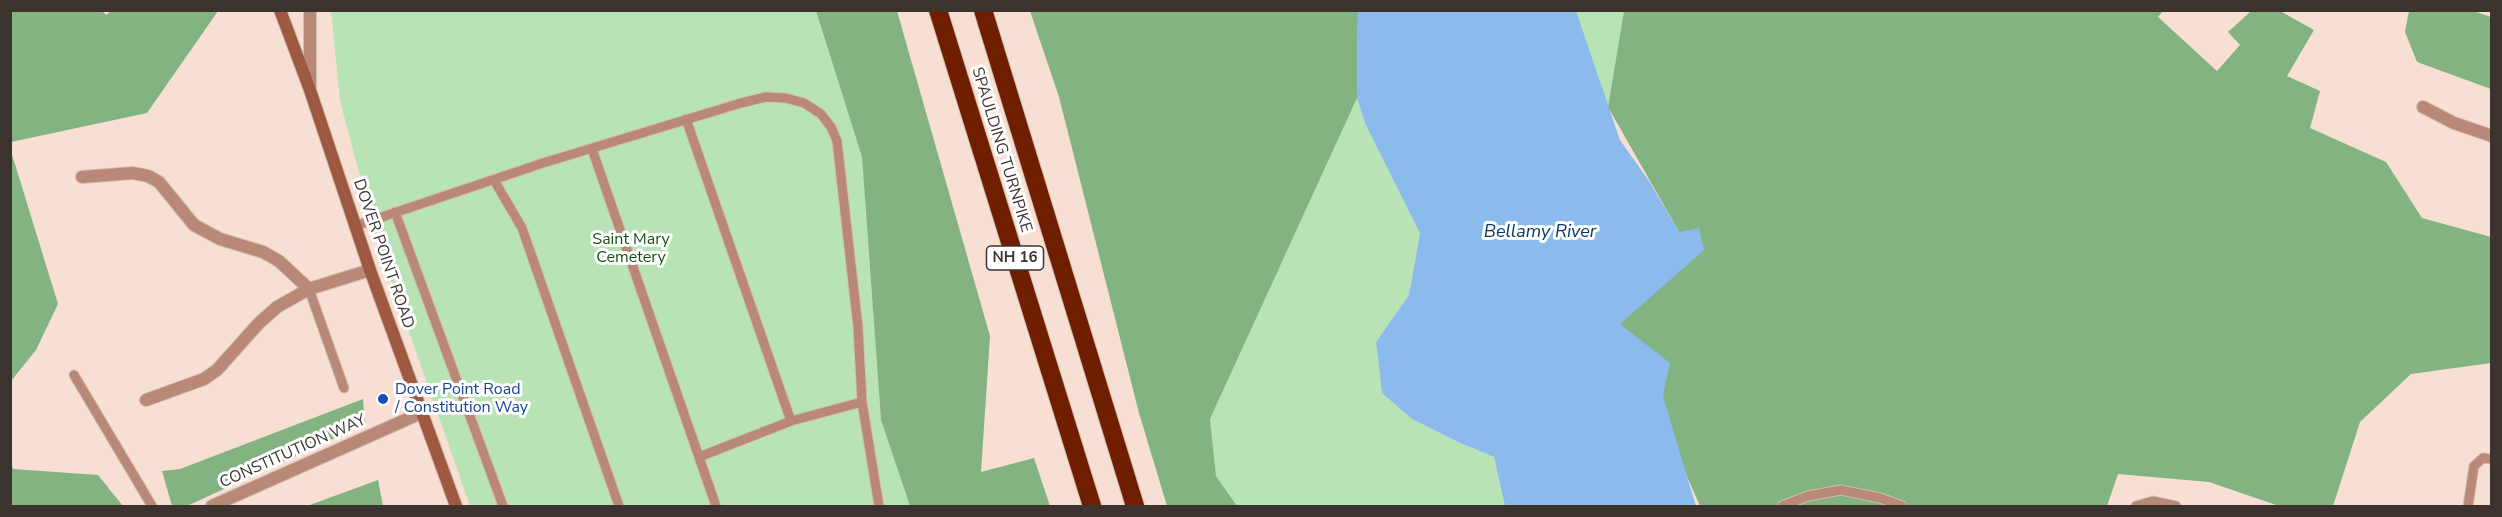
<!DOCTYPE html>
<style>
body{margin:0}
#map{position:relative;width:2502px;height:517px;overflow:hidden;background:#f7dfd4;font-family:"Nunito Sans",sans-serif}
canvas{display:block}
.frame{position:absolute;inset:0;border:12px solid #3c332f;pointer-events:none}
</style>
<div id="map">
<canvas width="2502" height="517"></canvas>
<div class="frame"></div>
</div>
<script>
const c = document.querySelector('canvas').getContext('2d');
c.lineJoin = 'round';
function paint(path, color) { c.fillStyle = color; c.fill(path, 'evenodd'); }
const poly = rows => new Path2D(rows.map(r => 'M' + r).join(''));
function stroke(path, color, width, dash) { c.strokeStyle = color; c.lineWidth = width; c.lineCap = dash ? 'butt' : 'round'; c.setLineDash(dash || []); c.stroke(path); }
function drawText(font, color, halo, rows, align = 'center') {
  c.font = font + ' "Nunito Sans",sans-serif'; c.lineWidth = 6; c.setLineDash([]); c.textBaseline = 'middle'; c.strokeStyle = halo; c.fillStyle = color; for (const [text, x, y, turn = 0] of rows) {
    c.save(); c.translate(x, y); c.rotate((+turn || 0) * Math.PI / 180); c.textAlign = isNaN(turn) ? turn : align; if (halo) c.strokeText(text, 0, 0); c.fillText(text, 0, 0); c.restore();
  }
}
const green = poly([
 [331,11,816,11,862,157,881,420,910,506,470,506,377,240,340,101],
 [1576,11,1624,11,1608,107,1576,14],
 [1357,98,1365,123,1420,233,1409,295,1376,342,1382,393,1412,419,1458,442,1494,457,1505,506,1237,506,1216,476,1210,419]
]);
const forest = poly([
 [102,10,106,15,113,10,218,11,147,113,11,142,11,11],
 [816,11,897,11,990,336,981,472,1034,458,1050,506,910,506,881,420,862,157],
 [1030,11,1358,11,1357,98,1210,419,1216,476,1237,506,1167,506,1139,413,1059,97],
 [1624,11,2163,11,2158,17,2217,71,2240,45,2228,32,2251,11,2280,11,2314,30,2287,76,2320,91,2310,128,2386,162,2422,218,2491,237,2491,363,2411,374,2360,422,2333,506,2279,506,2209,482,2118,474,2107,506,1700,506,1620,324,1679,232,1608,107],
 [2409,11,2473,11,2491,17,2491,89,2417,62,2405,32],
 [10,148,58,304,36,350,11,381],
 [363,399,365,424,187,506,172,506,162,471,180,469],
 [11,462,13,469,98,475,123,506,11,506],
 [378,480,383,506,307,506]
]);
const water = poly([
 [1358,11,1576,11,1620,140,1649,181,1679,232,1699,228,1704,250,1620,324,1670,363,1663,396,1696,506,1505,506,1494,457,1458,442,1412,419,1382,393,1376,342,1409,295,1420,233,1365,123,1357,98]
]);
const service = poly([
 [686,119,791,421],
 [592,149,716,506],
 [494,180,522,228,619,506],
 [395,212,503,506],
 [355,226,543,163,741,103,766,97,786,98,804,103,821,114,831,127,837,141,858,327,862,402,791,421,699,457],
 [309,289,344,388],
 [74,375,152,506],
 [862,402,879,506],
 [1782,506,1808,496,1841,490,1880,498,1902,506],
 [2136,506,2153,501,2176,506],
 [2468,506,2474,466,2483,458,2492,459]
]);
const minor = poly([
 [2423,107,2454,123,2492,136],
 [82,177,133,173,148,176,159,182,194,225,220,239,263,252,279,261,309,289],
 [146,400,204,379,217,370,259,323,277,307,309,289,370,270],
 [212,506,421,413]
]);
const tertiary = poly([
 [310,10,310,89]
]);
const secondary = poly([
 [280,10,310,90,370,270,456,506]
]);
const motorway = poly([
 [938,10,1092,506],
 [983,10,1135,506]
]);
const markers = [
 [383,399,6,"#1a4fb4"]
];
const shields = [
 [1015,258,57]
];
const shieldNames = [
 ["NH 16",1015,258]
];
const streetNames = [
 ["SPAULDING TURNPIKE",1001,150,73],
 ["DOVER POINT ROAD",383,254,71],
 ["CONSTITUTION WAY",293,452,-24]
];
const parkNames = [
 ["Saint Mary",631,240],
 ["Cemetery",631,258]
];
const transitNames = [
 ["Dover Point Road",395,390],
 ["/ Constitution Way",395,408]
];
const waterNames = [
 ["Bellamy River",1540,233]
];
paint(green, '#b8e3b4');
paint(forest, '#83b380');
paint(water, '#8bbaec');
stroke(service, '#d2bdb3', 11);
stroke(minor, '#d2bdb3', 14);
stroke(tertiary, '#d2bdb3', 14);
stroke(secondary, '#d2bdb3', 14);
stroke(motorway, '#d2bdb3', 20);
stroke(service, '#ba8877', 9);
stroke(minor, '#ba8877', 12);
stroke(tertiary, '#ba8877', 12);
stroke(secondary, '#a05941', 12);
stroke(motorway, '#6f1f00', 18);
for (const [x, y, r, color] of markers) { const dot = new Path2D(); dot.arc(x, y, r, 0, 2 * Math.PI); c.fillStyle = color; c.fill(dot); stroke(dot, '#fff', 2); }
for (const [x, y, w] of shields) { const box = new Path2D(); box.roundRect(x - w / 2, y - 12, w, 24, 4.5); c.fillStyle = '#fff'; c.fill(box); stroke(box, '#3c332f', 1.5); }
drawText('bold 15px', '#3c332f', null, shieldNames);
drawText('16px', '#3c332f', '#fff', streetNames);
drawText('16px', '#115411', '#fff', parkNames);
drawText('16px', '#164399', '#fff', transitNames, 'left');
drawText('italic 18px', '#053a67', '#fff', waterNames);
</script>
